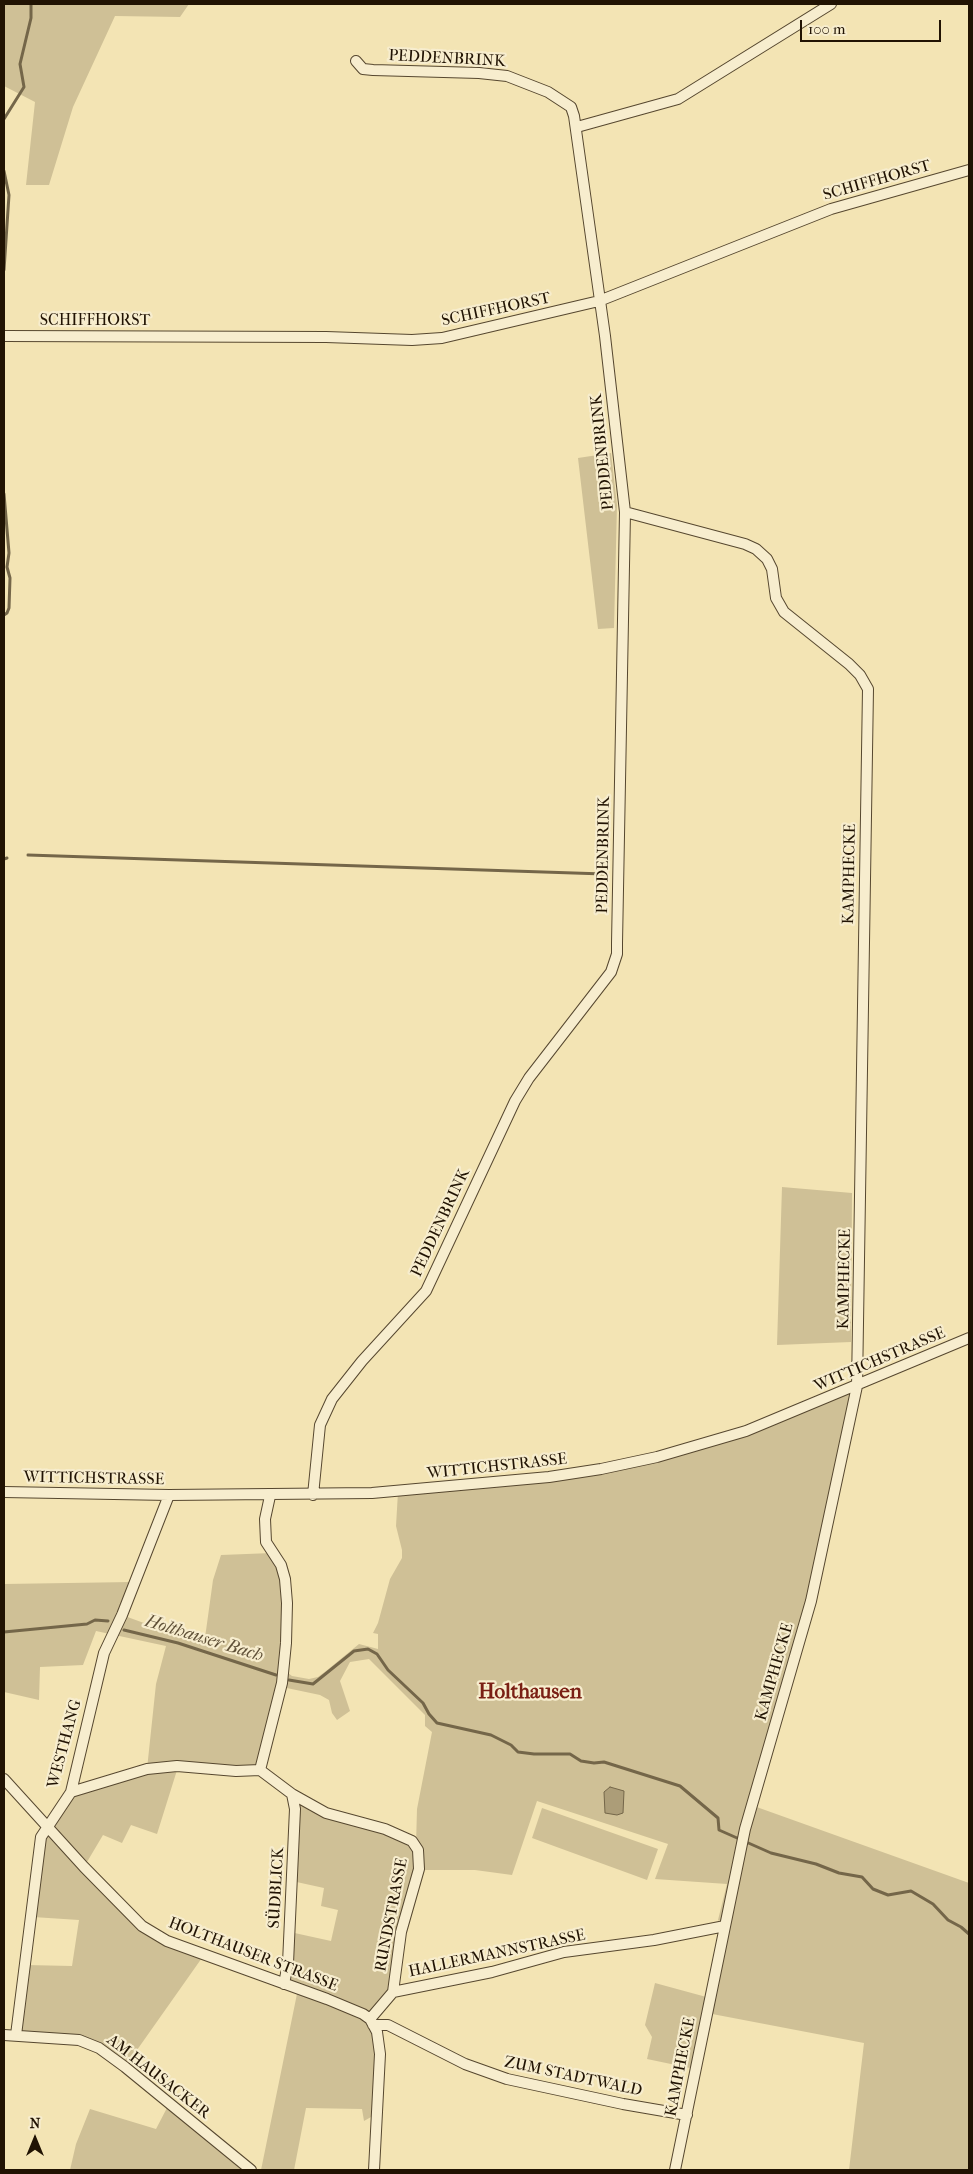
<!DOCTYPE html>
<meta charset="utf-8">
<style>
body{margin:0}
#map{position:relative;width:973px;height:2174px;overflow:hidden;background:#f3e4b4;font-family:"IM FELL French Canon",serif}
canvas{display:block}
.frame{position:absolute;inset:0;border:5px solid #211303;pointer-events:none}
.north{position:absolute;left:10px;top:2114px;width:50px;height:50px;-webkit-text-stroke:4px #f7edce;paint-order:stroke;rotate:0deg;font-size:14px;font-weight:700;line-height:20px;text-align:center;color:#211303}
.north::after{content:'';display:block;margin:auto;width:18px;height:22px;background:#211303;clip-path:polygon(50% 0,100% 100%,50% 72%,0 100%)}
.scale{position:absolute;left:800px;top:20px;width:141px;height:22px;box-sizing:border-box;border:2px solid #211303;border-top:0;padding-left:6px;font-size:15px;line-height:18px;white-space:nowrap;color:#211303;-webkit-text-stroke:4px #f7edce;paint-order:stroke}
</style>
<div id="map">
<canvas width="973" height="2174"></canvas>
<div class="frame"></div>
<div class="north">N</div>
<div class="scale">100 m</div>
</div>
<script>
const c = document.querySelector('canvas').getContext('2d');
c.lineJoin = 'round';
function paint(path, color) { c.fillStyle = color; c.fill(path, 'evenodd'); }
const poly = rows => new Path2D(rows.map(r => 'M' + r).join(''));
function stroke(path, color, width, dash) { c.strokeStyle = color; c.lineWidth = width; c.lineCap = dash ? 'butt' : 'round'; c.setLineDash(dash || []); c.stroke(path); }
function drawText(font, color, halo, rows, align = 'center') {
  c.font = font + ' "IM FELL French Canon",serif'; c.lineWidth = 4.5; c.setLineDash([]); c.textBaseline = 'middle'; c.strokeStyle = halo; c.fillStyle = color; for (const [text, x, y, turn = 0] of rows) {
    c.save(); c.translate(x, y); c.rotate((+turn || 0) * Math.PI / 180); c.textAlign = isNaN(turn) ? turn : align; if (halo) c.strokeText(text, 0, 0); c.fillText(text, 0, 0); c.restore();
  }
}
const green = poly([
 [4,4,189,4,180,17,115,16,73,107,49,185,26,185,35,102,4,86],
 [611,453,617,505,614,628,598,629,578,458],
 [782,1187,852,1193,851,1342,777,1345],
 [857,1386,833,1500,751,1805,969,1883,969,2170,849,2170,864,2043,707,2013,687,2115,690,2068,647,2059,652,2037,645,2025,655,1983,710,1998,725,1926,718,1920,727,1884,655,1879,668,1844,537,1801,512,1875,475,1870,419,1870,393,1992,370,2019,377,2032,377,2109,372,2109,371,2117,364,2121,362,2109,306,2108,294,2170,261,2170,298,1989,284,1984,290,1932,331,1941,338,1910,321,1906,324,1888,292,1881,294,1801,416,1845,417,1809,432,1732,425,1726,425,1715,369,1659,350,1662,340,1681,350,1711,337,1720,332,1713,329,1700,320,1695,282,1687,260,1770,178,1767,157,1834,131,1825,122,1843,103,1835,84,1867,142,1926,204,1955,125,2067,99,2048,16,2035,26,1965,72,1966,79,1920,33,1917,41,1837,71,1792,147,1769,156,1684,166,1646,96,1631,83,1665,40,1667,39,1700,4,1692,4,1584,132,1582,122,1615,204,1645,213,1580,221,1555,272,1553,285,1579,284,1670,292,1676,309,1679,318,1677,326,1671,359,1644,378,1649,378,1634,373,1633,378,1623,390,1579,402,1558,402,1550,396,1526,398,1492,549,1477,704,1445],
 [542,1808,658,1849,647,1880,532,1838],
 [169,2104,251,2170,70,2170,76,2144,90,2109,156,2129]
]);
const water = poly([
 [610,1787,624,1791,623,1813,617,1815,605,1813,604,1792,610,1787]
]);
const stream = poly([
 [4,119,24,87,20,64,31,18,31,4],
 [4,171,9,195,4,270],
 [4,494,9,553,7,567,10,578,9,608,7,613,4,615],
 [28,855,604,874],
 [4,859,7,858],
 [124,1630,178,1643,276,1675],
 [4,1632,87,1624,95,1620,108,1621],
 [289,1680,313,1684,354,1651,368,1649,377,1654,388,1670,423,1703,429,1714,437,1723,491,1735,511,1745,518,1752,534,1754,570,1754,581,1761,594,1763,604,1762,680,1786,718,1818,719,1830,771,1853,816,1864,839,1873,862,1877,873,1889,888,1895,911,1891,933,1904,948,1920,961,1927,969,1934]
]);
const minor = poly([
 [577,127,678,99,831,4],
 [4,336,326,337,412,340,442,338,599,301,831,209,969,170],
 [625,512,745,544,756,549,767,559,772,569,776,598,784,612,849,664,860,675,868,689,857,1386,811,1601,745,1829,675,2170],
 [4,1492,169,1495,372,1493,549,1477,601,1469,657,1457,746,1431,969,1338],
 [313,1495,320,1425,332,1399,362,1361,426,1291,515,1101,529,1078,611,972,617,954,617,943,625,512,605,336,574,116,571,107,548,92,507,76,479,73,373,70,363,69,356,61],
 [260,1770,282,1683,286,1643,287,1603,285,1579,281,1565,266,1542,265,1519,270,1496],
 [4,1779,84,1867,142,1926,167,1941,327,1999,363,2014,370,2019,377,2032,380,2054,374,2170],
 [71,1792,147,1769,177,1766,236,1771,260,1770,292,1794,326,1813,385,1829,412,1841,418,1850,419,1869,401,1932,393,1992,370,2019],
 [284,1984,288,1963,295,1809,292,1794],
 [393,1992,492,1972,564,1952,654,1940,725,1926],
 [373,2025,388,2025,465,2064,507,2079,623,2104,687,2115],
 [4,2035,79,2040,99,2048,125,2067,251,2170],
 [16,2035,41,1837,71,1792,104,1653,122,1615,169,1495]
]);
const streetNames = [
 ["PEDDENBRINK",447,59,3],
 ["SCHIFFHORST",877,181,-16],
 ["SCHIFFHORST",496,310,-12],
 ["SCHIFFHORST",95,321],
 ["PEDDENBRINK",603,452,-96],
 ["PEDDENBRINK",604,855,-89],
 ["KAMPHECKE",850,874,-89],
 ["PEDDENBRINK",441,1223,-65],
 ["KAMPHECKE",845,1279,-89],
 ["WITTICHSTRASSE",880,1360,-23],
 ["WITTICHSTRASSE",497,1467,-6],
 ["WITTICHSTRASSE",94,1479,1],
 ["KAMPHECKE",775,1672,-74],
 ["WESTHANG",65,1744,-75],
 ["SÜDBLICK",277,1888,-87],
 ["RUNDSTRASSE",392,1915,-79],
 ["HALLERMANNSTRASSE",497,1954,-12],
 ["HOLTHAUSER STRASSE",253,1955,21],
 ["KAMPHECKE",681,2067,-79],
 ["AM HAUSACKER",158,2077,38],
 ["ZUM STADTWALD",573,2077,12]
];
const waterNames = [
 ["Holthauser Bach",204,1639,17]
];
const districtNames = [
 ["Holthausen",530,1693]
];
paint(green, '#cfc096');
paint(water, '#ac9d78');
stroke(water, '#746649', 1);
stroke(stream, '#746649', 3);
stroke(minor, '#56472f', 12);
stroke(minor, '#f7edce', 10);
drawText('16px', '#211303', '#f7edce', streetNames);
drawText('italic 18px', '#605138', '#f7edce', waterNames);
drawText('bold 21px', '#7a1f14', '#f7edce', districtNames);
</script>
